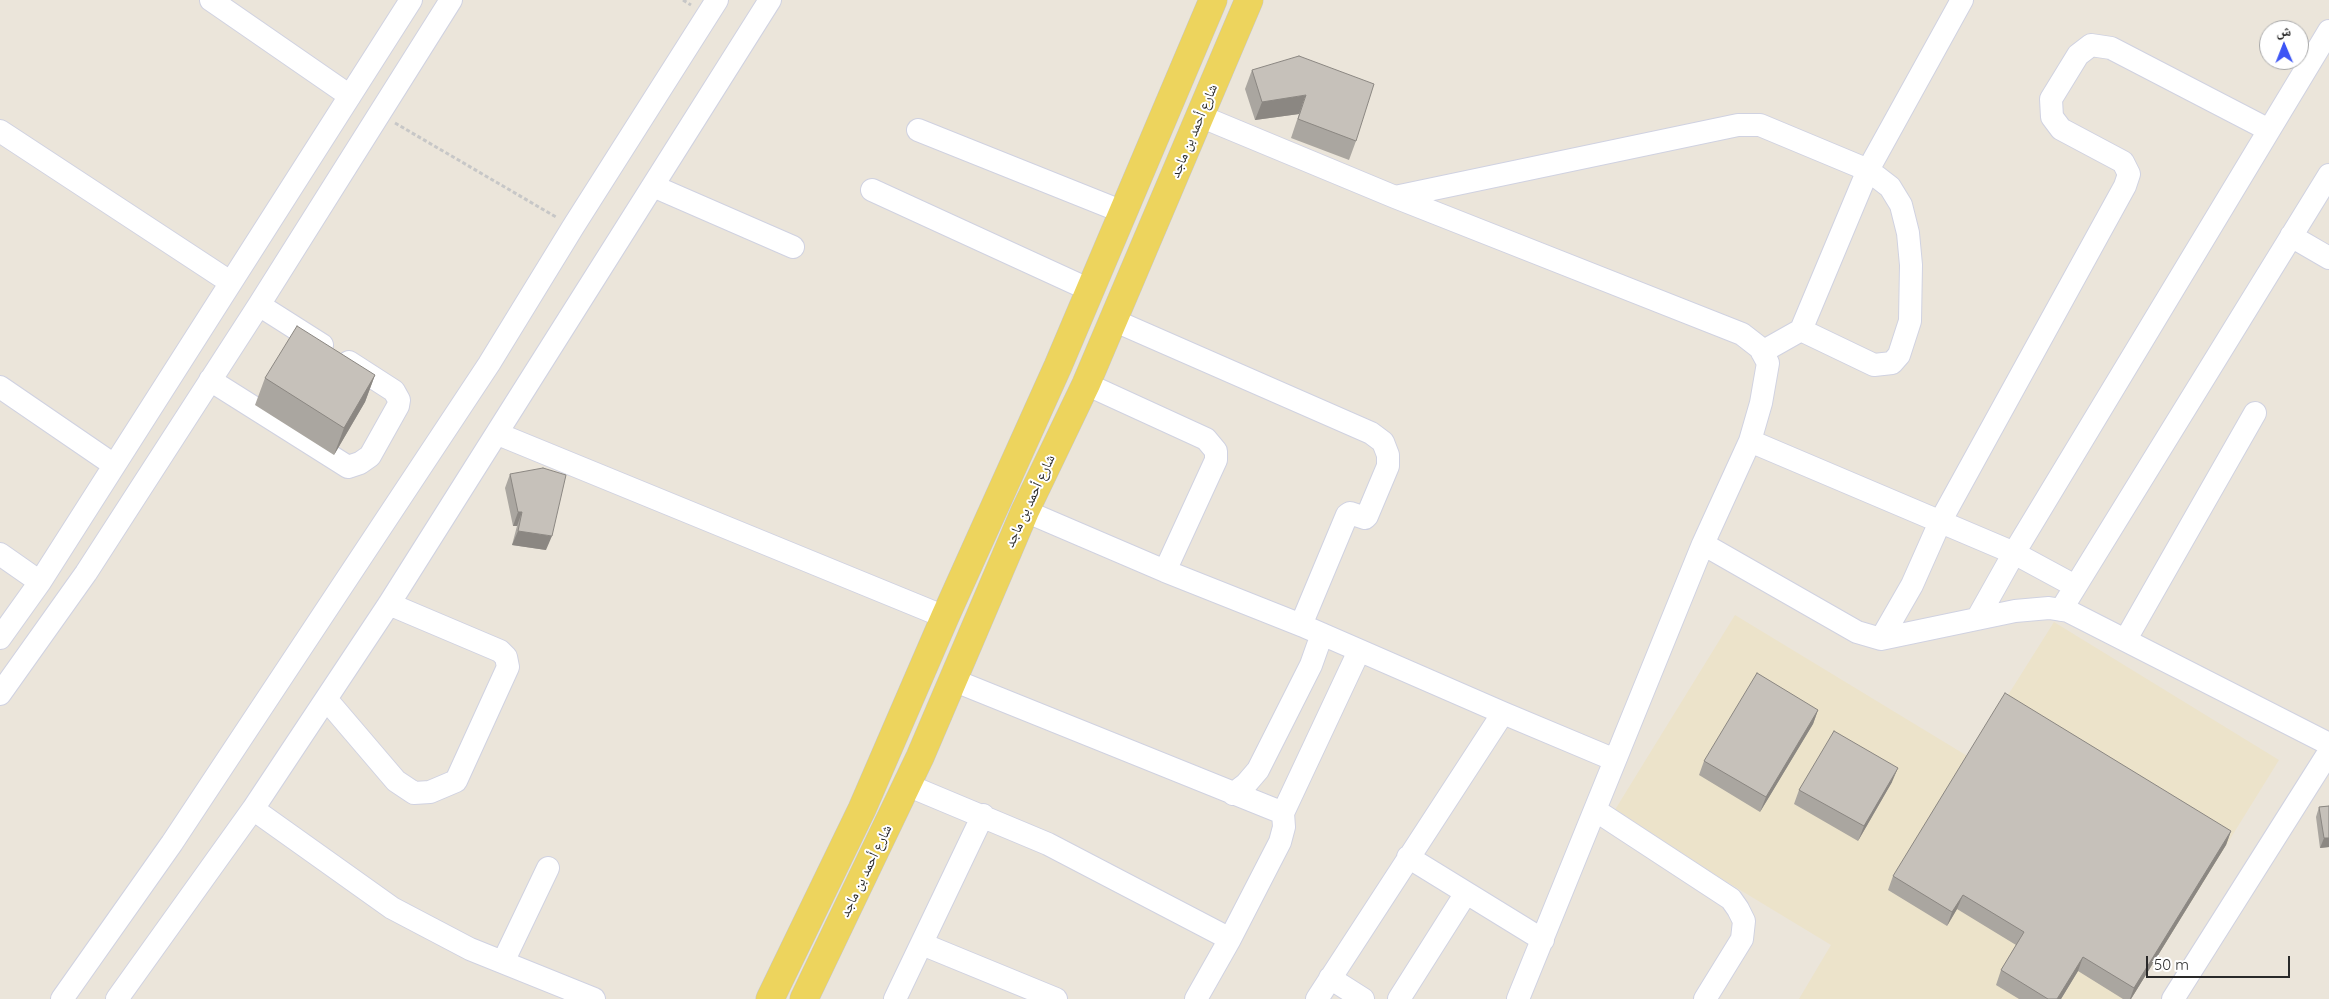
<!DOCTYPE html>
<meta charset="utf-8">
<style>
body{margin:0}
#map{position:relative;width:2329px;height:999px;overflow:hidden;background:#ebe5da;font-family:Quicksand,"Noto Naskh Arabic",sans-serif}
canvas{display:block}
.north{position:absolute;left:2259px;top:20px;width:50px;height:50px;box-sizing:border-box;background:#fff;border:1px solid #a9a9a9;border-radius:50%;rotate:359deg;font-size:14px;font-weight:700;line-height:20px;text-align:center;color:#292929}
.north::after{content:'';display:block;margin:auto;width:18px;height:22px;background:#3d55f5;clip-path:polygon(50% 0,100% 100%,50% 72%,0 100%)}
.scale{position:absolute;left:2146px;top:956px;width:144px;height:22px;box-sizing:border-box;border:2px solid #292929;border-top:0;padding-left:6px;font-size:15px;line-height:18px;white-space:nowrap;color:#292929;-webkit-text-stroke:4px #fff;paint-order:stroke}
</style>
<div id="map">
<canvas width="2329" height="999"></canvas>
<div class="north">ش</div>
<div class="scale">50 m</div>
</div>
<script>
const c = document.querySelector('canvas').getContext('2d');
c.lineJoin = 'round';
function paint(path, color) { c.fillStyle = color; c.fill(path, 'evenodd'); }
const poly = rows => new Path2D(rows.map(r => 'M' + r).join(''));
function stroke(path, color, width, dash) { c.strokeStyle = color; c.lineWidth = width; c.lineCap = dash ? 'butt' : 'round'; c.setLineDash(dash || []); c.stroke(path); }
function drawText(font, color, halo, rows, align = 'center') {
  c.font = font + ' Quicksand,"Noto Naskh Arabic",sans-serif'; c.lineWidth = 4; c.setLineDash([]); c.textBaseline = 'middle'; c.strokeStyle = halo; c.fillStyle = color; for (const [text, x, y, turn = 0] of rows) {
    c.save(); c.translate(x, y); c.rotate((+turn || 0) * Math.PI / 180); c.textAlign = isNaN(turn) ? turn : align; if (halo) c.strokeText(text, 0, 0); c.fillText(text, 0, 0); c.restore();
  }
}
const education = poly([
 [1735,615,1969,757,2054,622,2279,760,2131,999,1799,999,1831,945,1613,813]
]);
const path = poly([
 [683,0,691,5],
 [395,123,556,217]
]);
const minor = poly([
 [211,0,350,96],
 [1200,116,1395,197,1742,334,1760,348,1768,363,1761,403,1750,441,1703,544,1518,999],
 [918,130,1123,212],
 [0,131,230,282],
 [653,186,793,247],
 [872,190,1090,290],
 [1395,197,1738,125,1760,125,1868,170,1890,187,1901,205,1908,233,1911,265,1910,321,1899,355,1892,363,1874,365,1801,330],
 [2291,236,2329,258],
 [259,305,322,345],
 [1113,320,1371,433,1383,442,1388,455,1388,466,1367,516,1365,518,1350,513,1347,515,1301,625],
 [1762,352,1801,330,1868,170,1962,0],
 [210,380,348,467,360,463,370,456,398,406,399,400,394,391,349,362],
 [1086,384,1206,439,1216,451,1216,460,1165,571],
 [0,387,114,465],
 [498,434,945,617],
 [1750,441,2014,553,2075,586],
 [1025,511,1165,571,1301,625,1503,713,1615,760],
 [1703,544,1857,632,1881,639,2015,611,2049,608,2068,611,2329,744],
 [0,554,40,582],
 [2061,610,2329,175],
 [1977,619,2014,553,2329,31],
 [0,638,40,582,411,0],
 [1881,639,1912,585,1940,522,2125,186,2129,174,2123,162,2061,129,2052,117,2051,99,2078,55,2091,45,2111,48,2269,130],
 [2126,639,2255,413],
 [953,680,1283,813],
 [0,694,86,573,259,305,451,0],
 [326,699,396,781,414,793,430,792,456,781,508,667,506,657,500,651,389,604],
 [907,785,1048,844,1230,939],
 [1233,794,1246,784,1258,770,1311,665,1322,634],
 [253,809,392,908,470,949,594,999],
 [1595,810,1731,899,1738,909,1744,921,1742,939,1705,999],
 [1408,857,1543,940],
 [922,944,1056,999],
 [503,962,548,868],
 [1330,978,1363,999],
 [62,999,172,843,489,364,573,227,717,0],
 [117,999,253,809,389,604,770,0],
 [895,999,983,815],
 [1196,999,1230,939,1280,842,1284,827,1283,813,1359,651],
 [1317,999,1503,713],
 [1399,999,1466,893],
 [2173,999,2329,752]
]);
const major = poly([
 [770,999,862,809,945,617,1058,366,1213,0],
 [804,999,920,757,1025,511,1086,384,1249,0]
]);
const wall = poly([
 [1252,70,1356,141,1349,160,1291,138,1299,114,1255,120,1245,89],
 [375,375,365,402,334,455,255,405,265,378],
 [510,474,546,550,512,545,517,526,513,526,505,488],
 [1818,710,1813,724,1760,812,1699,775,1704,761],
 [1892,782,1858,841,1794,804,1799,790],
 [2329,806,2329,847,2320,848,2316,817,2319,807],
 [2231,831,2226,845,2131,999,2123,999,2078,971,2061,999,2019,999,1996,985,2001,970,2016,945,1957,909,1947,926,1888,890,1893,876]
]);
const shadedWall = poly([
 [1306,95,1299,114,1255,120,1262,102],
 [375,375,365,402,334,455,344,428],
 [518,512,522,512,517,526,513,526],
 [518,531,552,536,546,550,512,545],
 [1818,710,1813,724,1760,812,1766,797],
 [1898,768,1892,782,1858,841,1864,826],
 [2231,831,2226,845,2131,999,2130,999,2134,988],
 [2324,838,2329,838,2329,847,2320,848],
 [1963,895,1957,909,1947,926,1952,912],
 [2083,957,2078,971,2061,999,2057,999]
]);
const building = poly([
 [1299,56,1374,84,1356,141,1298,119,1306,95,1262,102,1252,70,1299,56],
 [297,326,375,375,344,428,265,378,297,326],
 [543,468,566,475,552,536,518,531,522,512,518,512,510,474,543,468],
 [1757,673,1818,710,1766,797,1704,761,1757,673],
 [2005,693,2231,831,2134,988,2083,957,2057,999,2048,999,2001,970,2024,932,1963,895,1952,912,1893,876,2005,693],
 [1834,731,1898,768,1864,826,1799,790,1834,731],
 [2329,806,2329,838,2324,838,2319,807,2329,806]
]);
const streetNames = [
 ["شارع أحمد بن ماجد",1194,131,-67],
 ["شارع أحمد بن ماجد",1030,501,-65],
 ["شارع أحمد بن ماجد",866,871,-64]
];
paint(education, '#ece3ca');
stroke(minor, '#d0d2e1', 24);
stroke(major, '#c7c7c7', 29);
stroke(path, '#c7c7c7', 3, [4, 2.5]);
stroke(minor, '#fff', 22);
stroke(major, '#edd45d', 28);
paint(wall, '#aaa6a0');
paint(shadedWall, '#8b8782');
paint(building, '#c6c1ba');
stroke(building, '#8b8782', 1);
drawText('14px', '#292929', '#fff', streetNames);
</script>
